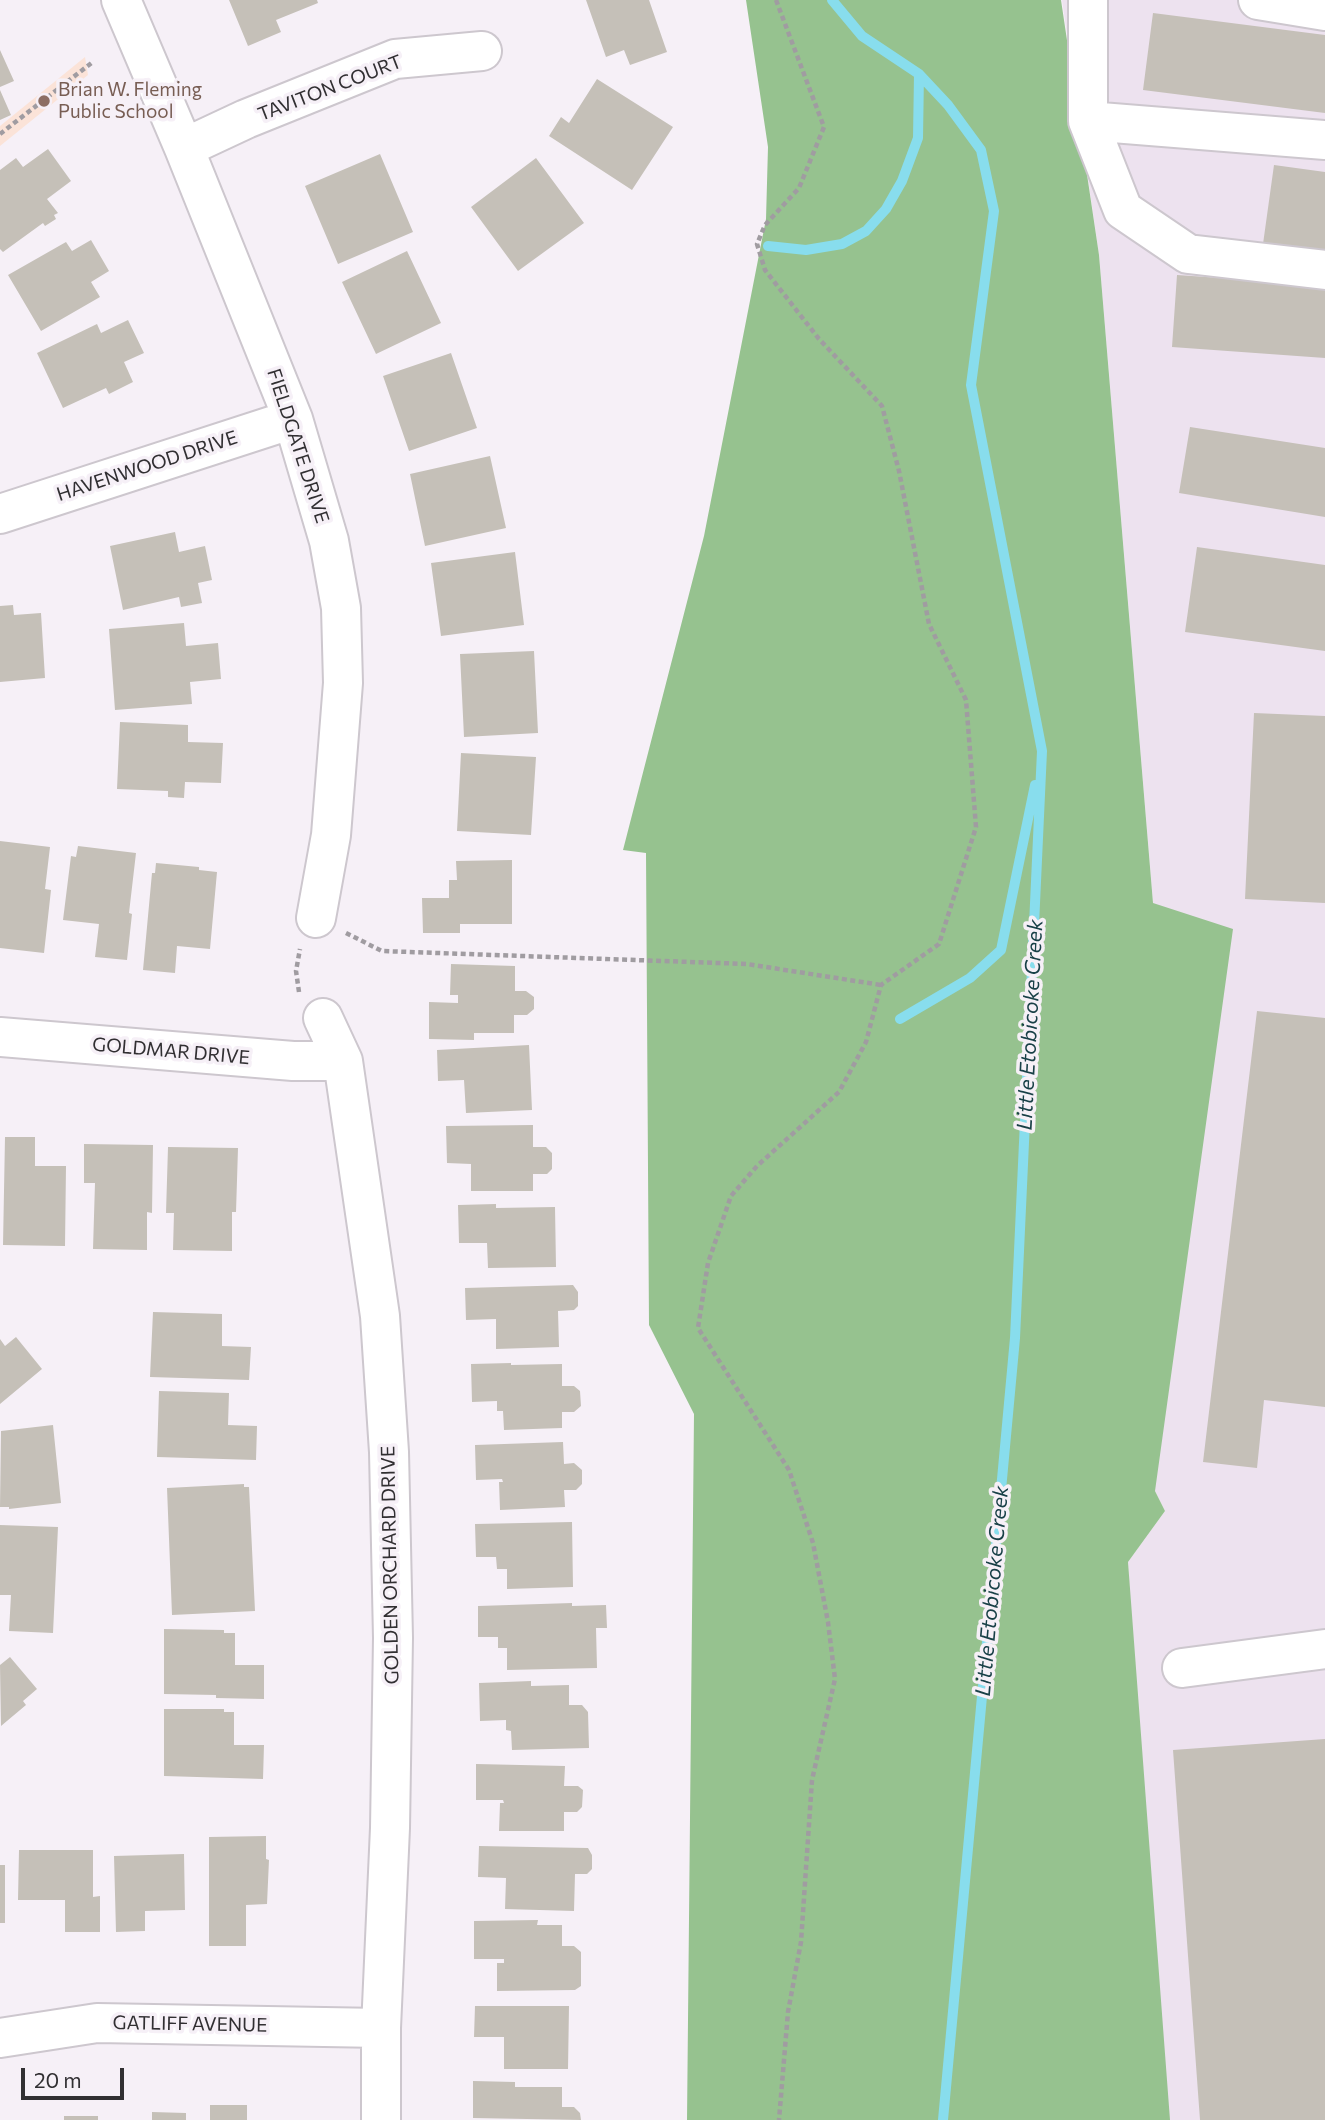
<!DOCTYPE html>
<style>
body{margin:0}
#map{position:relative;width:1325px;height:2120px;overflow:hidden;background:#f6f0f7;font-family:Commissioner,sans-serif}
canvas{display:block}
.scale{position:absolute;left:21px;top:2068px;width:103px;height:32px;box-sizing:border-box;border:4px solid #312f32;border-top:0;padding-left:9px;font-size:21px;line-height:24px;white-space:nowrap;color:#312f32;-webkit-text-stroke:5px #f6f0f7;paint-order:stroke}
</style>
<div id="map">
<canvas width="1325" height="2120"></canvas>
<div class="scale">20 m</div>
</div>
<script>
const c = document.querySelector('canvas').getContext('2d');
c.lineJoin = 'round';
function paint(path, color) { c.fillStyle = color; c.fill(path, 'evenodd'); }
const poly = rows => new Path2D(rows.map(r => 'M' + r).join(''));
function stroke(path, color, width, dash) { c.strokeStyle = color; c.lineWidth = width; c.lineCap = dash ? 'butt' : 'round'; c.setLineDash(dash || []); c.stroke(path); }
function drawText(font, color, halo, rows, align = 'center') {
  c.font = font + ' Commissioner,sans-serif'; c.lineWidth = 7; c.setLineDash([]); c.textBaseline = 'middle'; c.strokeStyle = halo; c.fillStyle = color; for (const [text, x, y, turn = 0] of rows) {
    c.save(); c.translate(x, y); c.rotate((+turn || 0) * Math.PI / 180); c.textAlign = isNaN(turn) ? turn : align; if (halo) c.strokeText(text, 0, 0); c.fillText(text, 0, 0); c.restore();
  }
}
const built = poly([
 [1062,0,1325,0,1325,2120,1157,2120,1128,1562,1165,1511,1155,1491,1153,903,1099,255]
]);
const education = poly([
 [85,57,88,75,0,146,0,126]
]);
const forest = poly([
 [746,0,1061,0,1099,255,1153,903,1233,929,1155,1491,1165,1511,1128,1562,1170,2120,687,2120,694,1414,649,1325,646,853,623,850,704,536,766,219,768,147]
]);
const stream = poly([
 [832,0,862,36,919,74,948,105,981,150,994,211,971,385,1042,751,1015,1338,943,2120],
 [768,246,806,250,842,244,866,231,886,209,902,181,918,138,919,74],
 [900,1019,970,978,1001,950,1035,785]
]);
const building = poly([
 [229,0,317,0,318,3,276,20,281,32,248,46],
 [586,0,649,0,667,52,630,65,624,50,606,57],
 [1153,13,1325,35,1325,113,1143,90],
 [0,50,14,81,0,87],
 [597,79,673,127,632,190,549,136,561,117,569,123],
 [0,90,11,115,0,120],
 [48,149,71,181,47,199,58,213,54,215,56,219,45,226,43,223,3,252,0,249,0,170,16,158,23,167],
 [380,154,413,232,338,264,305,186],
 [536,158,584,223,518,271,471,207],
 [1274,165,1325,172,1325,252,1263,244],
 [91,240,109,271,91,282,100,297,41,331,8,275,66,242,72,251],
 [407,251,441,323,376,354,342,282],
 [1177,275,1325,285,1325,358,1172,347],
 [128,320,144,353,124,362,133,382,109,394,106,388,63,408,37,353,97,324,101,333],
 [451,353,477,428,409,451,383,376],
 [1190,427,1325,448,1325,517,1179,493],
 [490,456,506,528,425,546,410,474],
 [175,532,179,552,205,546,212,580,198,583,202,603,181,607,179,597,123,610,110,546],
 [1197,547,1325,565,1325,651,1185,632],
 [515,552,524,625,441,636,431,563],
 [13,605,14,615,41,613,45,678,0,682,0,606],
 [184,623,186,646,218,643,221,679,190,682,192,704,115,710,109,629],
 [534,651,538,733,464,737,460,654],
 [1254,713,1325,716,1325,903,1245,899],
 [120,722,188,725,188,742,223,743,221,783,185,782,184,798,168,797,168,791,117,789],
 [461,753,536,757,531,835,457,831],
 [0,841,50,847,45,889,51,890,44,953,0,948],
 [78,846,136,853,129,913,132,914,127,960,95,957,99,924,63,920,71,856,76,857],
 [512,860,512,924,460,924,460,933,423,933,422,898,449,898,449,880,457,880,456,861],
 [156,863,199,867,199,870,217,872,210,949,177,946,175,973,143,970,152,873,155,873],
 [451,964,515,966,515,991,526,991,534,997,534,1009,527,1015,514,1015,514,1033,474,1033,474,1040,429,1039,429,1002,458,1003,458,995,450,995],
 [1257,1011,1325,1018,1325,1407,1264,1400,1257,1468,1203,1462],
 [529,1045,532,1110,466,1113,464,1080,438,1081,437,1050],
 [533,1125,533,1147,546,1147,552,1153,552,1169,547,1174,533,1174,533,1191,471,1191,471,1164,447,1163,446,1126],
 [5,1137,35,1137,35,1166,66,1166,65,1246,3,1245],
 [84,1144,153,1145,152,1213,147,1212,147,1250,93,1249,95,1183,84,1183],
 [168,1147,238,1148,236,1212,232,1212,232,1251,173,1250,174,1213,166,1213],
 [496,1204,496,1208,555,1207,556,1267,488,1268,487,1243,459,1243,458,1205],
 [573,1285,578,1292,578,1306,574,1310,558,1311,559,1347,496,1349,496,1319,466,1320,465,1288],
 [153,1312,222,1314,222,1346,251,1347,249,1380,150,1377],
 [16,1337,42,1369,0,1404,0,1339,5,1346],
 [511,1363,511,1365,562,1364,562,1386,574,1386,580,1391,581,1406,574,1412,562,1412,562,1428,504,1430,503,1411,497,1411,497,1401,472,1402,471,1364],
 [159,1391,229,1393,228,1425,257,1426,256,1460,157,1457],
 [53,1425,61,1503,9,1509,9,1507,0,1507,1,1431],
 [563,1442,564,1464,574,1463,582,1470,582,1484,576,1490,564,1490,565,1507,500,1510,499,1482,503,1482,502,1479,476,1480,475,1445],
 [244,1484,244,1487,249,1487,255,1611,172,1615,167,1488],
 [572,1522,573,1587,507,1589,507,1569,497,1569,496,1557,476,1557,475,1524],
 [0,1525,58,1527,53,1633,9,1631,11,1595,0,1595],
 [572,1603,572,1606,606,1605,607,1628,596,1628,597,1668,507,1670,507,1648,498,1648,498,1637,478,1637,478,1606],
 [164,1629,224,1630,224,1633,235,1633,235,1665,264,1665,264,1699,216,1698,216,1695,164,1694],
 [10,1657,37,1689,23,1701,26,1705,1,1726,0,1665],
 [531,1681,531,1686,569,1685,569,1705,582,1705,588,1712,589,1748,512,1750,511,1731,506,1730,506,1720,480,1721,479,1683],
 [164,1709,224,1709,224,1712,234,1712,234,1745,264,1745,263,1779,164,1776],
 [1325,1739,1325,2120,1200,2120,1173,1750],
 [476,1764,565,1766,564,1786,578,1786,583,1790,582,1807,577,1812,564,1812,564,1831,499,1831,500,1803,504,1803,503,1800,476,1800],
 [266,1836,266,1859,269,1860,267,1904,246,1905,246,1946,209,1946,209,1837],
 [479,1846,588,1848,592,1855,592,1869,587,1874,575,1874,574,1911,505,1909,506,1878,478,1877],
 [19,1850,93,1850,93,1897,100,1896,100,1932,65,1932,65,1900,18,1900],
 [184,1854,185,1910,145,1911,145,1931,116,1932,114,1856],
 [0,1865,5,1865,5,1923,0,1923],
 [538,1920,537,1925,562,1925,562,1946,574,1946,581,1952,581,1986,575,1990,497,1991,497,1963,504,1963,504,1959,474,1959,474,1921],
 [475,2006,569,2006,568,2069,504,2069,504,2037,474,2037],
 [473,2081,515,2082,515,2087,562,2087,562,2107,574,2107,580,2113,581,2120,473,2118],
 [210,2105,247,2105,247,2120,210,2120],
 [152,2112,186,2113,186,2120,152,2120],
 [64,2116,98,2116,98,2120,64,2120]
]);
const path = poly([
 [776,0,824,127,799,188,765,225,757,244,765,270,819,339,882,406,899,471,929,624,966,700,976,827,939,944,881,985,866,1042,839,1092,757,1166,731,1196,708,1263,698,1328,789,1470,813,1543,828,1622,835,1679,812,1780,801,1942,788,2012,779,2120],
 [0,134,94,61],
 [346,933,382,951,747,964,881,985],
 [299,992,296,971,300,949]
]);
const minor = poly([
 [121,0,184,148,293,419,329,541,341,608,343,683,331,835,316,918],
 [1088,0,1088,121,1325,140],
 [1258,0,1325,11],
 [1088,121,1123,210,1188,254,1325,270],
 [184,148,246,119,395,59,482,51],
 [0,514,293,419],
 [323,1018,343,1061,380,1316,389,1452,393,1638,390,1828,381,2028,381,2120],
 [0,1037,293,1061,343,1061],
 [1182,1668,1325,1649],
 [0,2038,97,2023,381,2028]
]);
const markers = [
 [44,101,7,"#8d6e63"]
];
const streetNames = [
 ["TAVITON COURT",330,88,-21],
 ["FIELDGATE DRIVE",298,446,72],
 ["HAVENWOOD DRIVE",147,466,-18],
 ["GOLDMAR DRIVE",171,1051,5],
 ["GOLDEN ORCHARD DRIVE",390,1565,-91],
 ["GATLIFF AVENUE",190,2024,1]
];
const educationNames = [
 ["Brian W. Fleming",58,90],
 ["Public School",58,112]
];
const waterNames = [
 ["Little Etobicoke Creek",1030,1025,-87],
 ["Little Etobicoke Creek",992,1591,-85]
];
paint(built, '#ede2ef');
paint(education, '#fbe3d8');
paint(forest, '#96c28f');
stroke(stream, '#88dded', 10);
paint(building, '#c5c0b8');
stroke(minor, '#cdc7ce', 42);
stroke(path, '#a09ca1', 4.5, [5, 3.5]);
stroke(minor, '#fff', 38);
for (const [x, y, r, color] of markers) { const dot = new Path2D(); dot.arc(x, y, r, 0, 2 * Math.PI); c.fillStyle = color; c.fill(dot); stroke(dot, '#f6f0f7', 2.5); }
drawText('19px', '#312f32', '#f6f0f7', streetNames);
drawText('19px', '#785e54', '#f6f0f7', educationNames, 'left');
drawText('italic 21px', '#184047', '#f6f0f7', waterNames);
</script>
